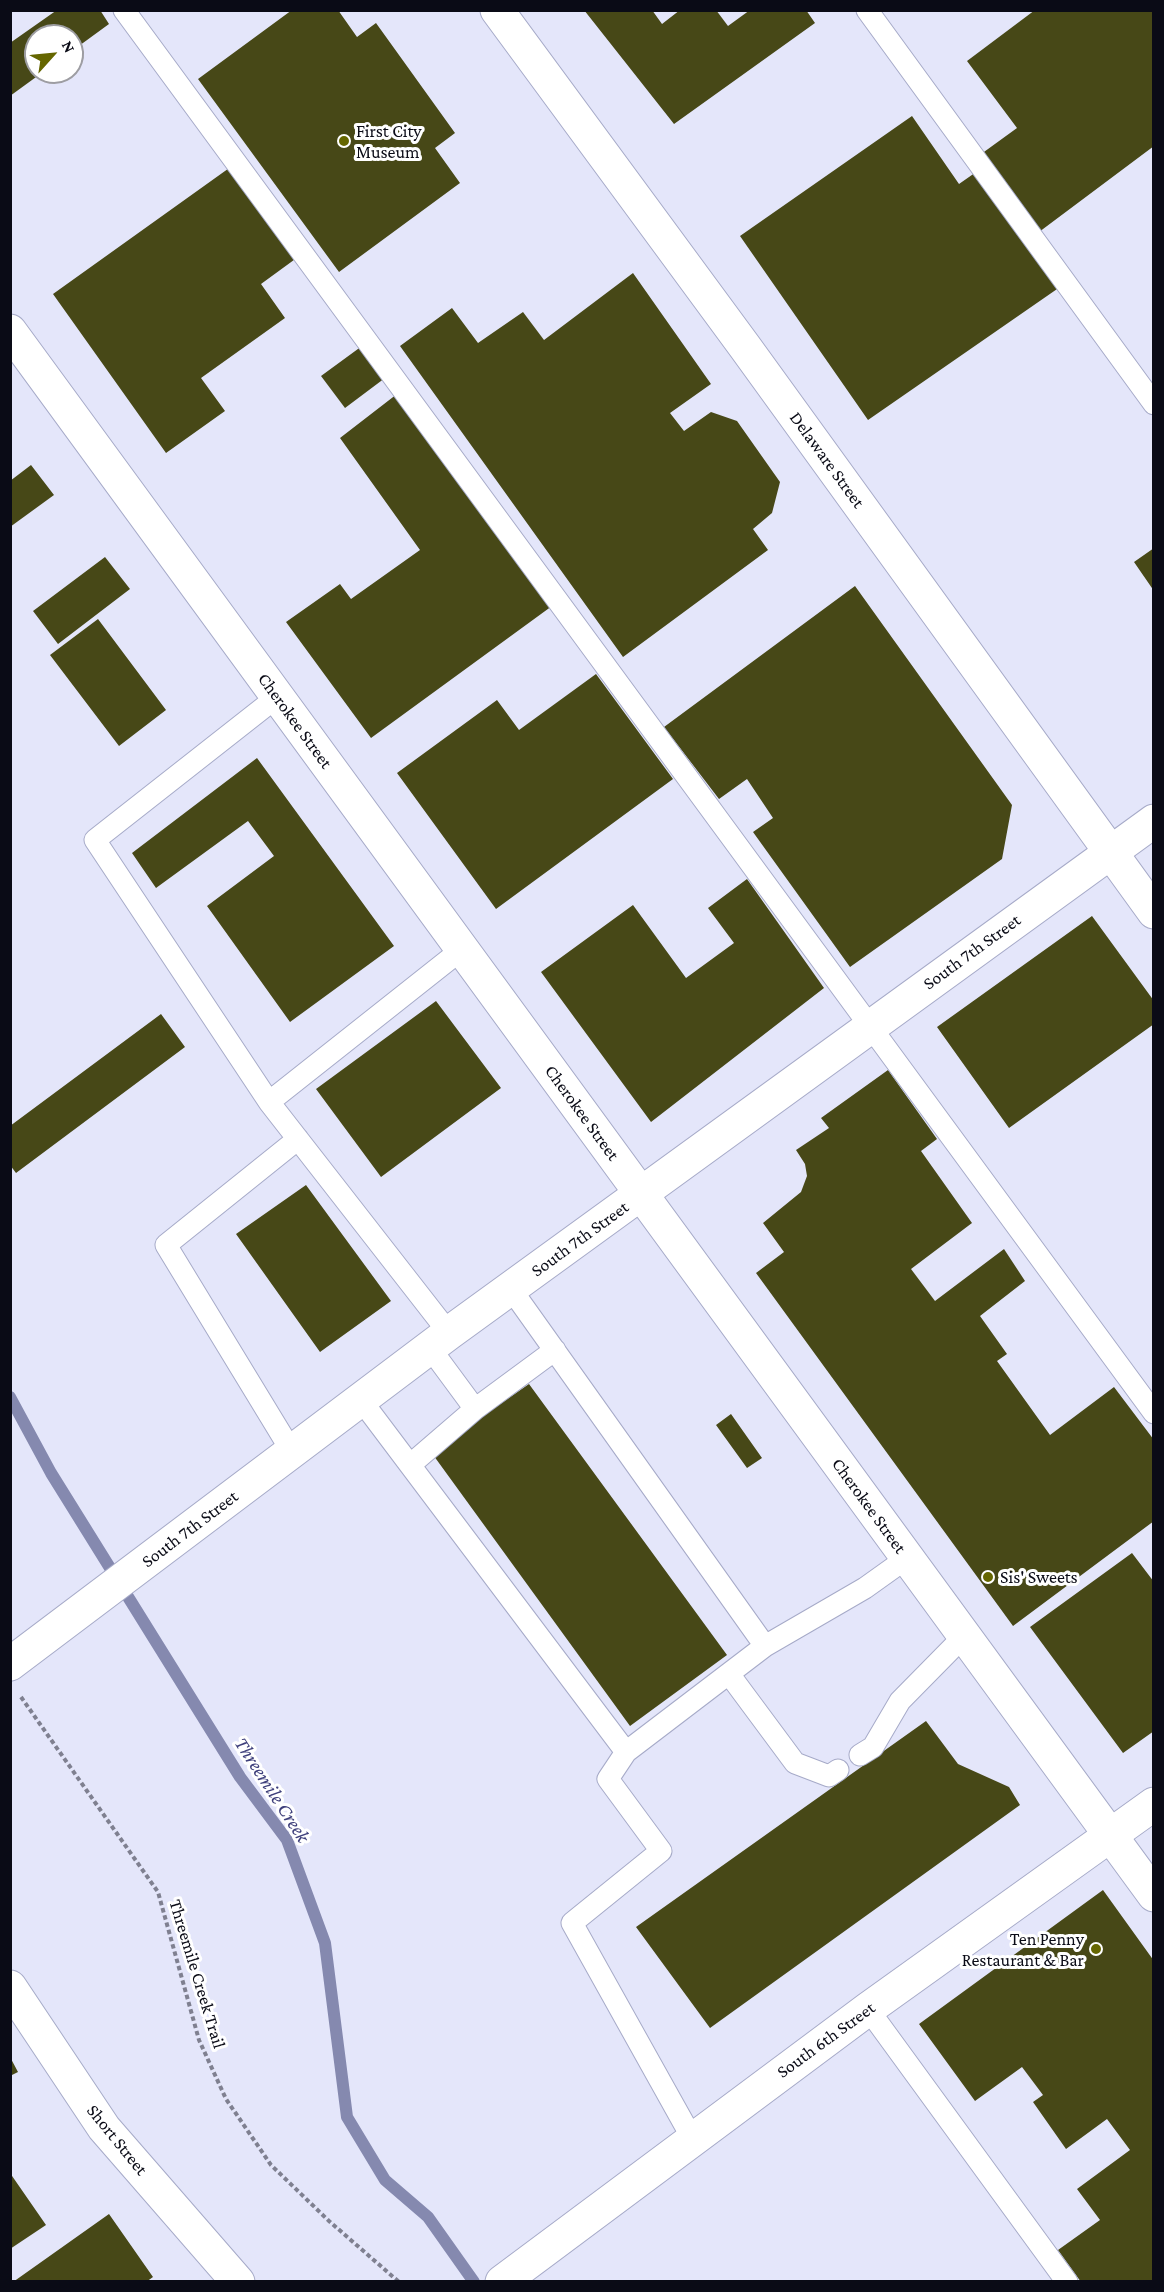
<!DOCTYPE html>
<style>
body{margin:0}
#map{position:relative;width:1164px;height:2292px;overflow:hidden;background:#e4e6fa;font-family:"Crimson Pro",serif}
canvas{display:block}
.frame{position:absolute;inset:0;border:12px solid #0a0b16;pointer-events:none}
.north{position:absolute;left:24px;top:24px;width:60px;height:60px;box-sizing:border-box;background:#fff;border:2px solid #9d9da2;border-radius:50%;rotate:63deg;font-size:16px;font-weight:700;line-height:24px;text-align:center;color:#0a0b16}
.north::after{content:'';display:block;margin:auto;width:21px;height:27px;background:#656600;clip-path:polygon(50% 0,100% 100%,50% 72%,0 100%)}
</style>
<div id="map">
<canvas width="1164" height="2292"></canvas>
<div class="frame"></div>
<div class="north">N</div>
</div>
<script>
const c = document.querySelector('canvas').getContext('2d');
c.lineJoin = 'round';
const poly = rows => new Path2D(rows.map(r => 'M' + r).join(''));
function stroke(path, color, width, dash) { c.strokeStyle = color; c.lineWidth = width; c.lineCap = dash ? 'butt' : 'round'; c.setLineDash(dash || []); c.stroke(path); }
function paint(path, color) { c.fillStyle = color; c.fill(path, 'evenodd'); }
function drawText(font, color, halo, rows, align = 'center') {
  c.font = font + ' "Crimson Pro",serif'; c.lineWidth = 6; c.setLineDash([]); c.textBaseline = 'middle'; c.strokeStyle = halo; c.fillStyle = color; for (const [text, x, y, turn = 0] of rows) {
    c.save(); c.translate(x, y); c.rotate((+turn || 0) * Math.PI / 180); c.textAlign = isNaN(turn) ? turn : align; if (halo) c.strokeText(text, 0, 0); c.fillText(text, 0, 0); c.restore();
  }
}
const stream = poly([
 [10,1397,51,1473,240,1777,287,1840,325,1943,347,2117,385,2180,428,2217,474,2282]
]);
const building = poly([
 [57,10,100,10,109,24,72,51,72,36,36,36,36,72,43,72,10,96,10,43],
 [292,10,338,10,357,37,376,23,455,133,435,148,460,183,339,272,198,79],
 [584,10,652,10,662,24,680,10,716,10,728,26,750,10,806,10,815,23,674,124],
 [1035,10,1154,10,1154,146,1035,235,977,157,1017,128,967,61],
 [912,116,959,184,979,170,1060,287,868,420,740,236],
 [232,166,298,257,261,284,285,318,201,378,225,411,166,453,53,294],
 [633,273,711,384,670,413,684,431,711,412,737,421,780,482,772,513,753,529,768,550,623,657,400,346,452,308,478,343,523,312,544,340],
 [362,346,385,378,345,408,321,376],
 [397,394,552,606,371,738,286,622,340,584,351,599,420,550,340,438],
 [31,465,54,495,10,527,10,481],
 [1154,548,1154,591,1134,562],
 [105,557,130,589,58,644,33,611],
 [855,586,1012,805,1002,859,850,967,753,832,773,818,747,779,719,799,664,727],
 [98,619,166,710,119,746,50,655],
 [596,674,673,779,496,909,397,773,497,700,519,730],
 [257,758,394,946,290,1022,207,906,274,856,248,821,156,888,132,853],
 [747,879,824,988,651,1122,541,972,633,905,686,978,734,943,708,908],
 [1092,916,1154,1001,1154,1024,1009,1128,937,1027],
 [436,1001,501,1088,381,1177,316,1089],
 [161,1014,185,1047,16,1173,10,1165,10,1126],
 [888,1070,937,1139,921,1151,972,1223,911,1269,935,1301,1004,1249,1025,1281,980,1316,1007,1354,997,1361,1050,1435,1114,1387,1154,1440,1154,1521,1013,1626,756,1273,784,1252,763,1223,801,1192,807,1176,805,1164,796,1150,829,1128,821,1118],
 [306,1185,391,1301,320,1352,236,1234],
 [529,1384,727,1655,630,1726,431,1452],
 [731,1414,762,1458,747,1468,716,1425],
 [1132,1553,1154,1582,1154,1731,1123,1753,1030,1627],
 [926,1721,958,1764,1009,1787,1020,1805,710,2028,636,1927],
 [1103,1890,1154,1961,1154,2282,1081,2282,1058,2250,1100,2220,1077,2189,1130,2150,1107,2119,1066,2149,1033,2102,1043,2095,1022,2067,975,2101,919,2024],
 [10,2057,18,2072,10,2076],
 [10,2173,46,2225,10,2249],
 [109,2214,153,2277,146,2282,13,2282]
]);
const path = poly([
 [21,1697,158,1892,199,2040,226,2099,271,2165,329,2221,399,2282]
]);
const service = poly([
 [124,10,1154,1413],
 [867,10,1154,404],
 [269,1102,95,840,277,697],
 [449,1333,269,1102,461,950],
 [430,1348,475,1409,555,1350],
 [361,1400,626,1752,765,1646,511,1289],
 [292,1452,166,1245,298,1139],
 [410,1465,475,1409],
 [765,1646,865,1588,907,1558],
 [729,1674,795,1763,829,1776,838,1770],
 [626,1752,608,1779,661,1851,572,1923,692,2138],
 [860,1755,873,1747,900,1701,964,1636],
 [868,2009,1067,2282]
]);
const minor = poly([
 [497,10,745,347,1154,912],
 [10,1987,104,2128,238,2282],
 [502,2282,868,2009,1154,1804]
]);
const tertiary = poly([
 [10,331,1154,1895],
 [10,1664,449,1333,1154,821]
]);
const markers = [
 [344,141,6,"#656600"],
 [988,1577,6,"#656600"],
 [1096,1949,6,"#656600"]
];
const poiNames = [
 ["First City",356,131],
 ["Museum",356,152],
 ["Sis' Sweets",1000,1577],
 ["Ten Penny",1084,1939,"right"],
 ["Restaurant & Bar",1084,1960,"right"]
];
const streetNames = [
 ["Delaware Street",827,460,54],
 ["Cherokee Street",295,721,54],
 ["South 7th Street",972,952,-36],
 ["Cherokee Street",582,1113,54],
 ["South 7th Street",580,1239,-36],
 ["Cherokee Street",869,1506,54],
 ["South 7th Street",190,1529,-37],
 ["Threemile Creek Trail",197,1974,73],
 ["South 6th Street",826,2040,-36],
 ["Short Street",117,2140,51]
];
const waterNames = [
 ["Threemile Creek",272,1790,57]
];
stroke(stream, '#8589af', 12);
paint(building, '#474817');
stroke(service, '#a6aac8', 23);
stroke(minor, '#a6aac8', 35);
stroke(tertiary, '#a6aac8', 35);
stroke(path, '#7f8090', 4, [4.5, 3]);
stroke(service, '#fff', 21);
stroke(minor, '#fff', 33);
stroke(tertiary, '#fff', 33);
for (const [x, y, r, color] of markers) { const dot = new Path2D(); dot.arc(x, y, r, 0, 2 * Math.PI); c.fillStyle = color; c.fill(dot); stroke(dot, '#fff', 2); }
drawText('18px', '#0a0b16', '#fff', poiNames, 'left');
drawText('18px', '#0a0b16', '#fff', streetNames);
drawText('italic 20px', '#3e3f7b', '#fff', waterNames);
</script>
